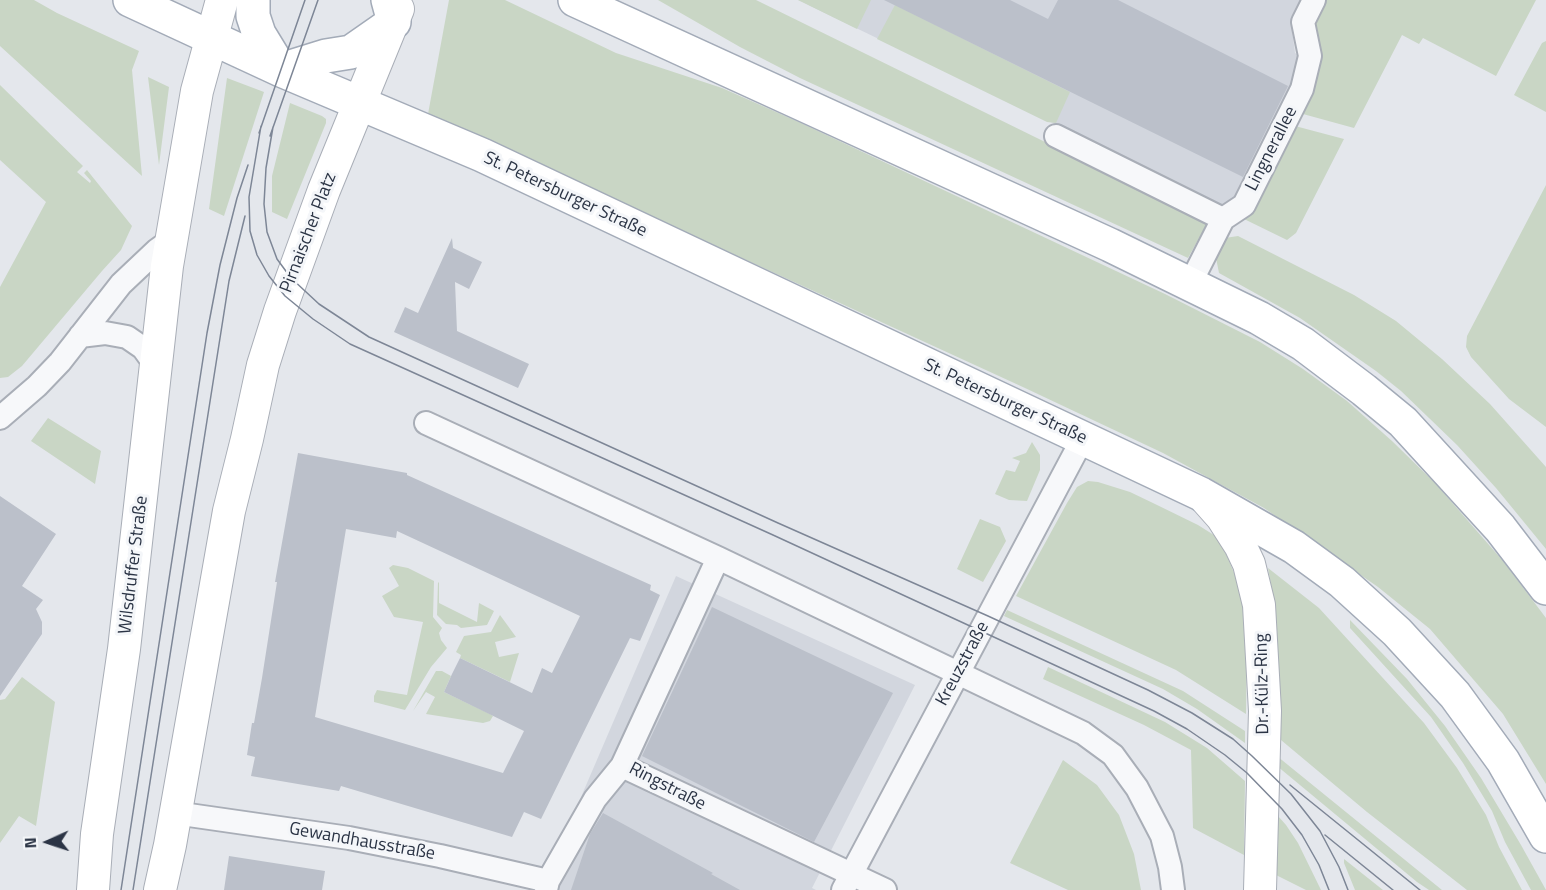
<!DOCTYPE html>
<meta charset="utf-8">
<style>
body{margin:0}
#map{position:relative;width:1546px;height:890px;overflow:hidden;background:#e4e7ec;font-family:"Titillium Web",sans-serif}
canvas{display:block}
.north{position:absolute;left:18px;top:812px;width:60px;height:60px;-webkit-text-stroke:4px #f4f6f9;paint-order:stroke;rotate:267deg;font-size:16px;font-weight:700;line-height:24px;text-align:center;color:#2b3445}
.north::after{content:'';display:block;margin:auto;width:21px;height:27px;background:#2b3445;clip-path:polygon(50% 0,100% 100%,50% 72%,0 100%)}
</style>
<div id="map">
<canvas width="1546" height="890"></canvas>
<div class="north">N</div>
</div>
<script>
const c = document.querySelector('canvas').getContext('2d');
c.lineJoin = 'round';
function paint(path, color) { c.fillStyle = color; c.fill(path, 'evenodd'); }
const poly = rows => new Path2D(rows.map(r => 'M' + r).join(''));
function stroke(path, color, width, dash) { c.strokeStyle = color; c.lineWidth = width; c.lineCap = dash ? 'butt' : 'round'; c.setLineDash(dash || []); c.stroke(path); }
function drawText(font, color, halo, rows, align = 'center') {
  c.font = font + ' "Titillium Web",sans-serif'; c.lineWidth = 6; c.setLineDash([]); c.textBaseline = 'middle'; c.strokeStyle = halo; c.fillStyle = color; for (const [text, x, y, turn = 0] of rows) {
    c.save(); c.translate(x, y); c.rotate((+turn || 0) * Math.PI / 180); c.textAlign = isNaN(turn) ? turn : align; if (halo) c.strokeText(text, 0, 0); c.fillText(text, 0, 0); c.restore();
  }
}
const built = poly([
 [798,0,1302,0,1291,22,1295,53,1301,57,1299,69,1229,208],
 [676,576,915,685,812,888,816,890,541,890]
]);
const green = poly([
 [0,0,34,0,57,13,139,51,132,70,142,176,0,46],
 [449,0,505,0,616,53,722,88,801,123,1165,294,1260,342,1303,369,1347,401,1392,441,1435,483,1503,561,1546,618,1546,784,1503,714,1430,629,1378,587,1264,508,1163,453,1025,388,428,114],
 [658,0,756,0,1208,222,1188,258,800,78,740,47],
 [798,0,871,0,857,29],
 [1324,0,1536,0,1496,76,1423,38,1419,44,1402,35,1354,128,1303,114,1315,86,1318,53,1313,26],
 [895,5,1070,92,1056,123,1047,122,877,39],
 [1546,41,1546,112,1514,95,1542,43],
 [148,77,169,87,159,165],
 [227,78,264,92,224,216,209,209],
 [0,85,83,166,77,172,90,183,91,181,84,173,87,170,132,226,121,250,102,271,22,366,8,377,0,378,0,287,46,202,0,160],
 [290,103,322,116,326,119,326,123,287,219,272,212,272,176],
 [1295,126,1344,139,1296,233,1287,240,1244,219,1250,211],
 [1546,185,1546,427,1509,399,1471,357,1466,347,1467,336],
 [1238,236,1354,295,1396,321,1442,359,1490,404,1546,467,1546,549,1496,488,1457,445,1401,391,1376,371,1300,318,1219,273,1216,258,1225,238],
 [48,418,101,451,95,484,31,441],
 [1032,442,1040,455,1040,470,1027,501,1009,500,995,494,1006,470,1015,472,1020,461,1012,458,1026,453],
 [1088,481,1098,482,1130,492,1155,504,1198,525,1217,537,1223,547,1241,589,1247,636,1246,714,1176,670,1016,596,1067,503,1077,487],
 [980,519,1000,527,1006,541,983,582,957,569],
 [393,565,408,568,434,581,433,617,442,628,439,633,441,640,447,648,431,667,405,710,374,702,374,696,377,690,407,695,423,622,394,617,382,596,399,586,389,568],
 [1268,568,1319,608,1424,723,1457,768,1486,815,1499,847,1522,890,1467,890,1367,812,1275,735,1272,591],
 [438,582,439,583,439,603,477,622,479,603,494,611,487,625,461,628,457,625,446,624,437,615],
 [1007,610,1183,691,1245,731,1245,743,1197,709,1163,689,1004,616],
 [500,615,516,637,495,642,499,657,519,653,510,682,460,658,461,655,456,652,464,636,491,632],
 [1350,620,1407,679,1445,726,1481,778,1521,845,1546,890,1531,890,1505,842,1492,811,1463,763,1431,717,1350,628],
 [1048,667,1165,722,1207,748,1245,781,1244,855,1193,828,1191,750,1144,725,1043,679],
 [436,671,442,671,451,676,444,692,490,714,493,716,490,721,483,723,426,714,435,697,426,692,413,711],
 [22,677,55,702,36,826,19,816,0,843,0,700,5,699],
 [1272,752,1442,890,1429,890,1417,882,1271,761],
 [1063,760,1097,785,1119,815,1134,854,1141,890,1068,890,1010,863],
 [1271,808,1286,825,1298,843,1321,890,1306,890,1270,872],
 [1344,859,1383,890,1355,890,1344,863]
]);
const building = poly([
 [884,0,1010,0,1048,19,1058,0,1118,0,1288,86,1243,177],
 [452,238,453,248,482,262,469,289,455,282,457,331,529,364,518,388,394,332,405,307,418,313],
 [298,453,407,473,407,475,651,585,650,590,660,595,640,641,630,638,541,819,524,812,512,837,341,786,339,791,251,776,255,757,247,755,252,723,254,723,262,678,277,582,275,582],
 [346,529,396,538,397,531,580,616,552,673,542,668,532,693,460,658,452,674,444,692,524,731,503,773,315,717],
 [0,496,56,534,22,586,43,600,36,609,42,622,42,634,0,696],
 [712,607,893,693,814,842,642,756],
 [603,813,713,873,711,874,740,890,571,890,590,834],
 [229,856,325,871,322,890,224,890]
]);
const street = poly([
 [1056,136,1223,219],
 [1190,284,1223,219,1244,205,1302,89,1310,56,1303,22,1314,0],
 [80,336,105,333,127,337,143,348,156,366],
 [0,418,37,386,60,362,121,284,157,250,171,240],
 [426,423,718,558,1083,733,1113,755,1137,788,1162,836,1170,867,1173,890],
 [622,766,885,890],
 [175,813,349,838,440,856,548,881,546,890],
 [548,881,595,799,622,766,718,558],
 [843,890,1083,438]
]);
const secondary = poly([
 [1206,499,1222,517,1240,545,1249,564,1259,605,1265,711,1260,890],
 [93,890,97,834,124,649,167,266,197,91,222,0],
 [160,890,170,845,229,511,247,439,263,365,280,311,324,190,398,9]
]);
const primary = poly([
 [130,0,281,70,482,155,1201,494,1294,547,1342,582,1397,632,1455,695,1503,761,1546,836],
 [253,0,253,16,259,34,281,70],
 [575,0,1110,245,1259,318,1303,344,1364,390,1403,422,1500,528,1546,588],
 [281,70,326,56,351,52,394,22,388,0]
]);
const tram = poly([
 [261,126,249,197,250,231,257,255,269,276,285,296,313,319,350,344,773,535,1154,711,1187,729,1225,755,1247,773,1282,809,1302,835,1319,865,1329,890],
 [273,127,266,168,264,204,267,232,277,259,291,278,319,304,369,337,778,523,988,616,1148,690,1192,713,1233,739,1252,756,1291,794,1320,831,1339,867,1348,890],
 [259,133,305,0],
 [270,136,318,0],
 [1290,785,1420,890],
 [1325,835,1393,890],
 [121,890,207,333,220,265,237,198,248,165],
 [133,890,229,281,245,216]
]);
const streetNames = [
 ["Lingnerallee",1272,149,-63],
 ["St. Petersburger Straße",565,195,25],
 ["Pirnaischer Platz",309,233,-69],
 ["St. Petersburger Straße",1005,402,25],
 ["Wilsdruffer Straße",134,565,-83],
 ["Kreuzstraße",963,664,-62],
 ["Dr.-Külz-Ring",1263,684,-91],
 ["Ringstraße",667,787,27],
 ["Gewandhausstraße",362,842,10]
];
paint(built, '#d2d6de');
paint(green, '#c9d6c5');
paint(building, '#bbc0ca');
stroke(street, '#a9aeb7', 26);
stroke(secondary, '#a9aeb7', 34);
stroke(primary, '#a3abb8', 36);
stroke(street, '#f7f8fa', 22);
stroke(secondary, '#fff', 32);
stroke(primary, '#fff', 33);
stroke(tram, '#7d8696', 1.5);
drawText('18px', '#2b3445', '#f4f6f9', streetNames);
</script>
